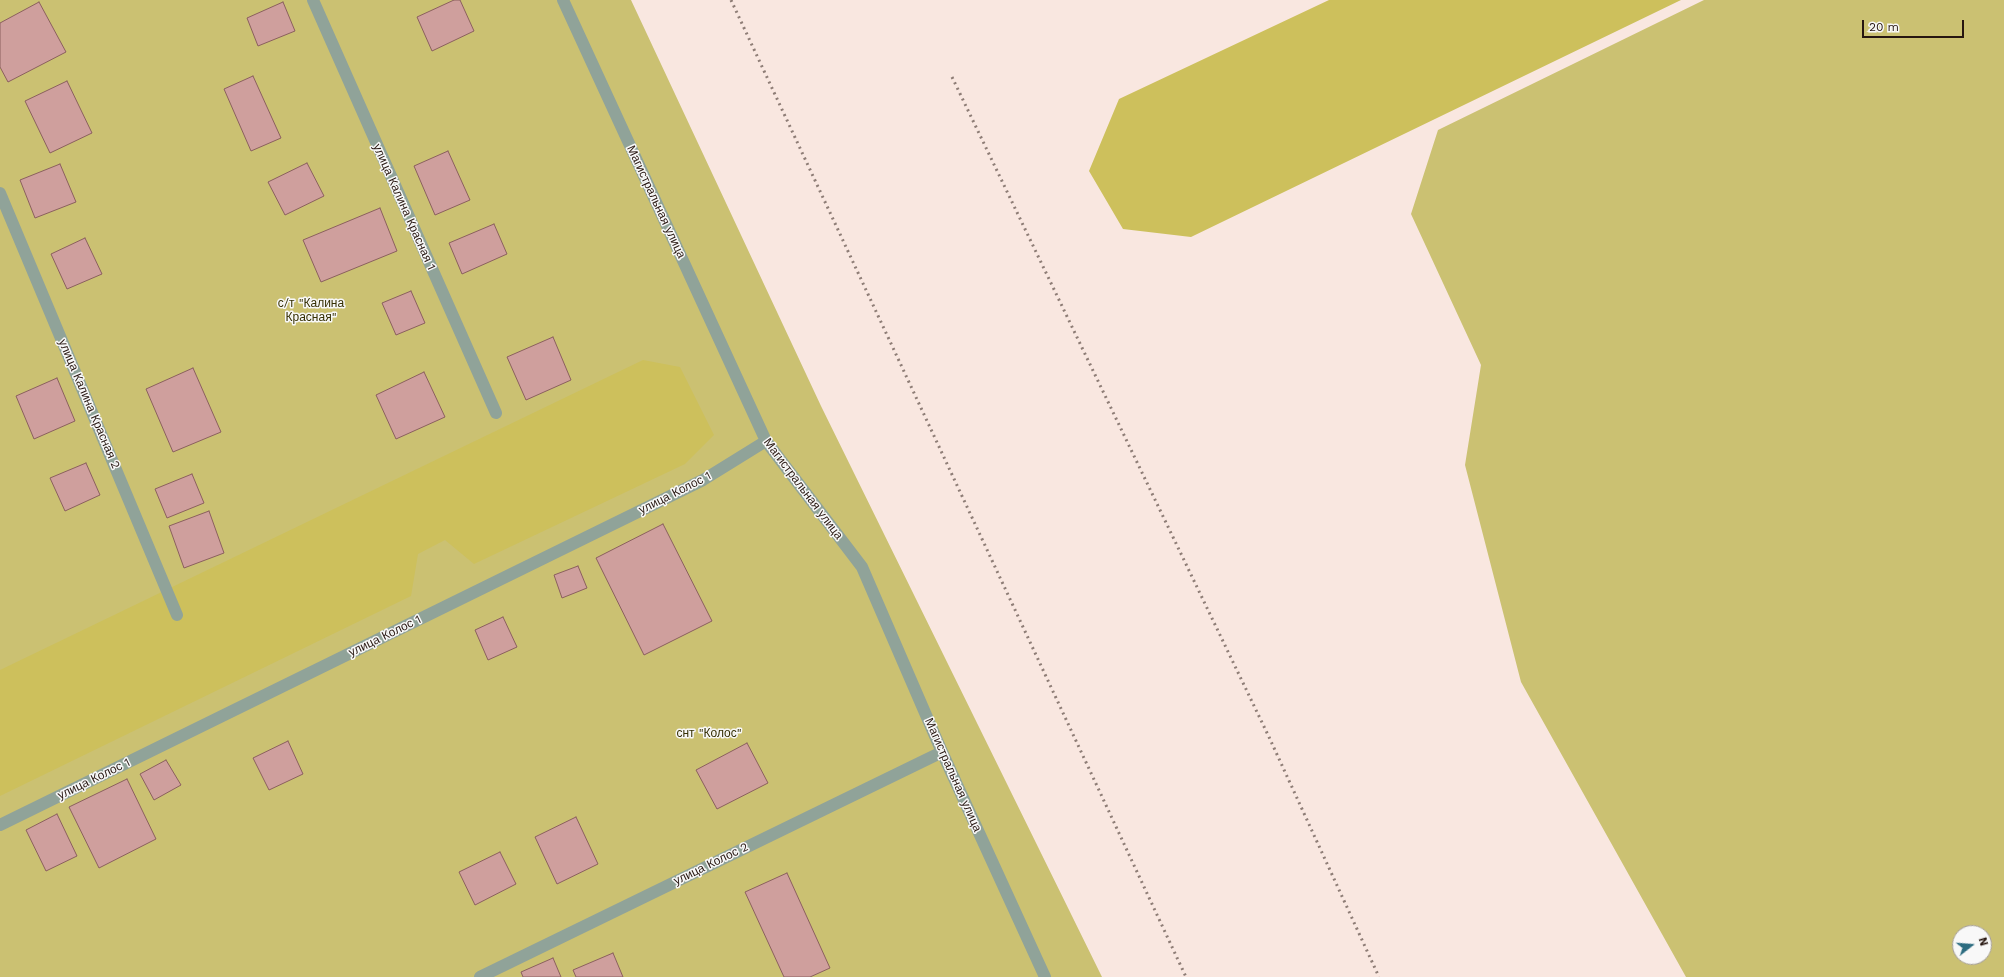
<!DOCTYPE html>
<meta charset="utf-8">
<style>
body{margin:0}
#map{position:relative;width:2004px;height:977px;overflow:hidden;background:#f9e7e0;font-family:"Work Sans",sans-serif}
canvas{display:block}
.north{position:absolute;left:1952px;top:925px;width:40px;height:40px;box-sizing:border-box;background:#f8f8f8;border:1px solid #a49e9b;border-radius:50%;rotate:73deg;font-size:11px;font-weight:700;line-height:16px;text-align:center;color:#261610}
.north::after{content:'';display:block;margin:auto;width:14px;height:18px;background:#2c6c80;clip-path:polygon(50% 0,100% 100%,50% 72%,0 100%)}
.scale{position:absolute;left:1862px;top:20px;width:102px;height:18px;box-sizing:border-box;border:2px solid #261610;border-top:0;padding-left:5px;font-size:12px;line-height:14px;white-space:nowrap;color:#261610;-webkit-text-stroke:3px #f8f8f8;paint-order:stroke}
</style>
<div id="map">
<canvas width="2004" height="977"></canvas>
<div class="north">N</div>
<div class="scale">20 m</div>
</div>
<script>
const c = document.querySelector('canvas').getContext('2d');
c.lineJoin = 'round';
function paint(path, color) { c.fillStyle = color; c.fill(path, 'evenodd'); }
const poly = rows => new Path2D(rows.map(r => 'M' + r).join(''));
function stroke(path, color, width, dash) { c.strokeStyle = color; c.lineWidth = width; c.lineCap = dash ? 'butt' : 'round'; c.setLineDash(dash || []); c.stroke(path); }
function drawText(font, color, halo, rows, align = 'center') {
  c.font = font + ' "Work Sans",sans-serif'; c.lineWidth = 3; c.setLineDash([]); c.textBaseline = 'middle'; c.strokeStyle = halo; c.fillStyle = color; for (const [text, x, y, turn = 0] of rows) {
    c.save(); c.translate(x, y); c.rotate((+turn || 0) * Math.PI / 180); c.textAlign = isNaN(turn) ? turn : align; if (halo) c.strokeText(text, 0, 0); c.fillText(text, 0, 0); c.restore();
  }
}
const green = poly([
 [0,0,631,0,821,406,1102,977,0,977],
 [1704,0,2004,0,2004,977,1686,977,1521,682,1465,465,1481,365,1411,214,1438,130],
 [1960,933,1984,933,1984,957,1960,957]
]);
const forest = poly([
 [1329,0,1681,0,1191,237,1123,229,1089,171,1119,99],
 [643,360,680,367,714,435,685,464,474,564,445,540,418,554,411,596,0,796,0,670]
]);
const building = poly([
 [454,0,460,0,474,31,432,51,417,17,454,0],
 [39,2,66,52,8,82,0,67,0,23,39,2],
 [283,2,295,31,258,46,247,18,283,2],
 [253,76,281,138,251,151,224,89,253,76],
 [67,81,92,133,50,153,25,101,67,81],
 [448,151,470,200,435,215,414,166,448,151],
 [307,163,324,196,285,215,268,182,307,163],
 [60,164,76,202,35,218,20,180,60,164],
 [380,208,397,251,321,282,303,240,380,208],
 [494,224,507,254,462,274,449,243,494,224],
 [85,238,102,274,67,289,51,254,85,238],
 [411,291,425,323,396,335,382,303,411,291],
 [553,337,571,380,526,400,507,357,553,337],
 [193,368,221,432,173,452,146,389,193,368],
 [424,372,445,417,396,439,376,395,424,372],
 [57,378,75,421,34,439,16,396,57,378],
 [86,463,100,495,65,511,50,478,86,463],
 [192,474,204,503,167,518,155,489,192,474],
 [209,511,224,553,184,568,169,526,209,511],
 [663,524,712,621,644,655,596,558,663,524],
 [578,566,587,588,562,598,554,575,578,566],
 [503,617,517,647,488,660,475,630,503,617],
 [288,741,303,774,269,790,253,758,288,741],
 [747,743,768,783,717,809,696,770,747,743],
 [166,760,181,785,154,800,140,774,166,760],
 [127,779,156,839,99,868,69,807,127,779],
 [57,814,77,856,46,871,26,830,57,814],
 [576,817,598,864,557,884,535,837,576,817],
 [500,852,516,884,475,905,459,872,500,852],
 [787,873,830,968,810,977,784,977,745,892,787,873],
 [613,953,623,977,576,977,573,970,613,953],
 [553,958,561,977,523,977,521,972,553,958]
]);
const minor = poly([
 [313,0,496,413],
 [563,0,766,441,862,567,942,752,1045,977],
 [0,193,177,615],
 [0,825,703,480,766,441],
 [480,977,942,752]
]);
const rail = poly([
 [731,0,1186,977],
 [952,77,1269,737,1379,977]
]);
const streetNames = [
 ["Магистральная улица",656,202,65],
 ["улица Калина Красная 1",404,207,66],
 ["улица Калина Красная 2",89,404,67],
 ["Магистральная улица",803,489,53],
 ["улица Колос 1",675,493,-27],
 ["улица Колос 1",385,636,-26],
 ["Магистральная улица",953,775,66],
 ["улица Колос 1",94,779,-26],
 ["улица Колос 2",711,864,-26]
];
const parkNames = [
 ["с/т \"Калина",311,303],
 ["Красная\"",311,317],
 ["снт \"Колос\"",709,733]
];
paint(green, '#cbc172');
paint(forest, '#cdc05c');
paint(building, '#cf9f9d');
stroke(building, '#8b605e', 1);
stroke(minor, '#90a399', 12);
stroke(rail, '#8e7d76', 3, [2, 4]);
drawText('12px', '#261610', '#f8f8f8', streetNames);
drawText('12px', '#363004', '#f8f8f8', parkNames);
</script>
